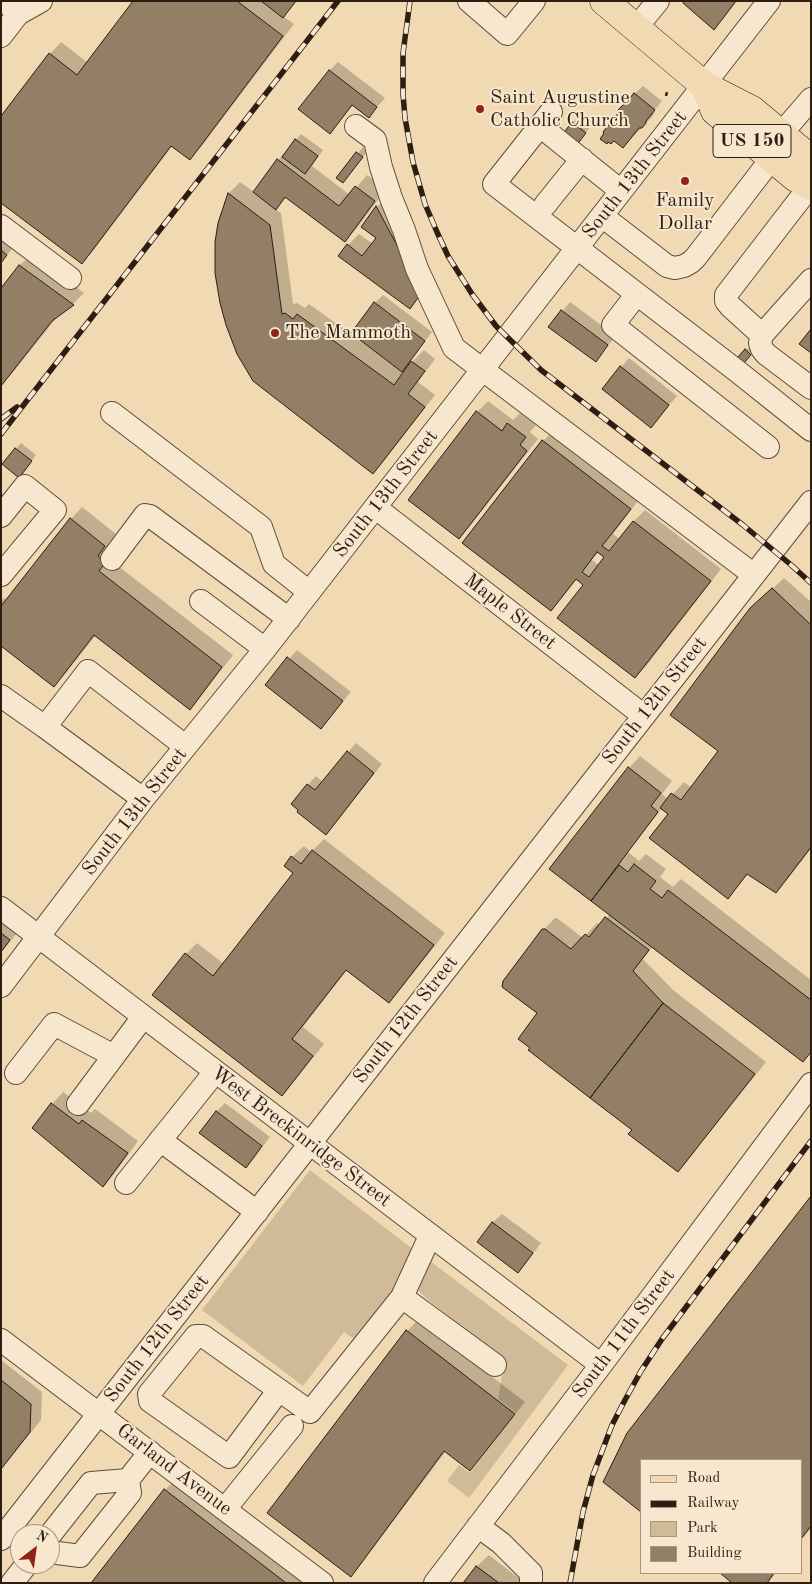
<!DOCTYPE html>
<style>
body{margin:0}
#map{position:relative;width:812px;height:1584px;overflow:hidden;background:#f1dab3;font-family:"Old Standard TT",serif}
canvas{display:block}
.frame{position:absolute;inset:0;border:2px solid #2d1d13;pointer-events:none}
.legend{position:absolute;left:640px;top:1459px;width:162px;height:115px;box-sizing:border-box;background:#f6e7ce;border:1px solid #a69683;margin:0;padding:6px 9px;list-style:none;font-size:15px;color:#2d1d13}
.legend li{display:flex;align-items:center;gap:10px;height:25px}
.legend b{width:25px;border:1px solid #a69683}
.north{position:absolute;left:10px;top:1524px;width:50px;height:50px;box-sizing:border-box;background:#f6e7ce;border:1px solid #a69683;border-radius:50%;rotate:30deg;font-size:14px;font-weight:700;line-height:20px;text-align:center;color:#2d1d13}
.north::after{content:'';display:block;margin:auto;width:18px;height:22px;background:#8f2418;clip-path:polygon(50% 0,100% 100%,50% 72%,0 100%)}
</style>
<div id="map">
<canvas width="812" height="1584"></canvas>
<div class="frame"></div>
<ul class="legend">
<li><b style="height:6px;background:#f1dab3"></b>Road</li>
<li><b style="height:6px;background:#2d1d13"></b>Railway</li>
<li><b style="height:14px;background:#d0ba98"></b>Park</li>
<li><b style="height:14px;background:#937f66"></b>Building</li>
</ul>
<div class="north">N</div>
</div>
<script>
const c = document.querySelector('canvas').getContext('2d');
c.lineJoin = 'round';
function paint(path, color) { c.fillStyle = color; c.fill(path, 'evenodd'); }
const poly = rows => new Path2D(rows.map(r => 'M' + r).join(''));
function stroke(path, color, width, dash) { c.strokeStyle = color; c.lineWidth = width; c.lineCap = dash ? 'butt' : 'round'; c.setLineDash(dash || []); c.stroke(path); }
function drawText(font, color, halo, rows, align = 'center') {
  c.font = font + ' "Old Standard TT",serif'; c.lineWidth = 4; c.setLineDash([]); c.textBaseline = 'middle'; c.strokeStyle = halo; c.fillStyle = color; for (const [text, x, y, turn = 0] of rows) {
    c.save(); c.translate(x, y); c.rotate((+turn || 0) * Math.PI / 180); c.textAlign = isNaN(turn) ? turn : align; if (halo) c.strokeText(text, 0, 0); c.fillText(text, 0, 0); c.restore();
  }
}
const green = poly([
 [310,1170,414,1250,402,1279,357,1341,344,1332,303,1386,202,1310],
 [430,1261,568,1365,469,1498,447,1481,459,1465,470,1473,516,1413,498,1399,503,1371,498,1354,427,1299,419,1291,418,1287]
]);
const shadow = poly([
 [134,1,297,1,283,16,294,24,201,147,190,158,173,145,93,251,82,262,50,54,61,42,88,63],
 [686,1,737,1,725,17,714,28],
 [338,62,385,98,369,116,353,105,330,132,300,109,330,70],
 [643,86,662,101,654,111,654,114,651,118,623,147,620,113,623,105],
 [578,117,590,127,581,139,573,123],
 [301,134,323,150,312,166,350,195,367,175,386,189,356,229,345,240,287,197,275,209,281,213,293,304,297,303,305,308,309,304,351,334,375,303,383,295,432,332,410,361,401,370,404,373,412,362,424,350,435,359,418,382,435,395,384,461,373,472,219,223,229,193,240,182,254,192,278,160],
 [363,147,368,151,343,182,338,178],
 [388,196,421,296,409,308,348,245,359,234,373,244,377,237,363,227,377,207],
 [1,240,12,249,1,262],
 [32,254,84,293,73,304,58,316,10,376,1,385,1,290,20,265],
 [570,302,616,336,595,361,550,326],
 [748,348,753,351,743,362,739,358],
 [629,358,677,396,651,426,604,388],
 [488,401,513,420,520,413,536,425,530,432,538,439,470,526,459,538,477,412],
 [554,430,641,497,613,534,620,539,634,521,645,510,721,569,647,665,635,677,585,585,577,579,562,598,551,610,543,441],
 [599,551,606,557,600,566,592,560],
 [21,443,36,455,24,470,3,464],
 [82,507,116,534,108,544,117,550,109,559,233,655,201,696,189,708,96,635,65,674,54,686,1,645,1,601,4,598,7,601,71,519],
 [784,578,811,602,811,849,787,880,776,892,748,874,728,897,670,813,662,808,628,852,639,861,646,854,666,869,660,877,673,887,681,879,811,980,811,1052,653,946,643,959,673,990,766,1062,689,1158,678,1170,633,1129,532,1047,539,1013,543,930,555,918,557,918,583,938,597,923,600,925,610,914,551,868,629,768,640,756,672,781,662,794,668,799,684,782,692,788,720,751,764,597],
 [297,650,351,692,321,727,267,685],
 [356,743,382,764,334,825,326,833,308,785,316,776,323,782],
 [324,839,445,933,400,990,389,1001,347,970,303,1027,324,1044,293,1083,281,1094,186,954,197,943,224,964,295,873,292,857,304,846,311,852],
 [1,913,21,928,1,953],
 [63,1092,91,1113,95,1109,138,1141,114,1174,103,1185,52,1104],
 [225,1103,270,1137,254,1158,245,1167,200,1133,217,1111],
 [811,1198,811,1528,801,1540,801,1460,641,1460,605,1482],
 [502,1214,541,1243,527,1262,518,1271,479,1242,493,1222],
 [418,1320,525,1402,481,1458,470,1470,446,1451,362,1563,351,1575,407,1331],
 [1,1360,42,1392,41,1420,1,1470],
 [177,1478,312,1583,93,1583,165,1490],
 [489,1555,525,1583,465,1583,477,1566],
 [722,1573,776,1573,768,1583,734,1583]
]);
const building = poly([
 [133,1,237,1,283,36,190,160,171,146,82,264,1,203,1,116,49,53,77,75,133,1],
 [261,1,296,1,283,18,261,1],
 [684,1,736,1,714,30,683,3,684,1],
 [329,70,377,107,369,118,352,105,330,134,298,109,329,70],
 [634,93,655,110,646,121,646,123,642,128,639,128,623,148,614,141,611,144,608,142,607,144,600,139,604,133,603,132,619,112,618,110,623,105,625,104,634,93],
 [572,122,586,133,576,146,562,135,572,122],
 [295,139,318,156,305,174,282,157,295,139],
 [356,152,363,157,343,183,336,178,356,152],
 [277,159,339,206,355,186,375,201,345,242,285,197,276,210,253,192,277,159],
 [228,193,270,225,282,314,285,313,293,319,297,314,394,385,411,361,425,371,408,394,425,407,373,474,253,381,237,354,226,325,220,303,215,273,215,242,218,223,228,193],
 [376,206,422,292,410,309,338,256,347,244,362,256,376,238,361,227,376,206],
 [1,250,7,255,1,263,1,250],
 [19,265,74,305,52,321,1,386,1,288,19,265],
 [374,302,425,341,402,372,351,333,374,302],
 [561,310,608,345,596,362,548,327,561,310],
 [811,329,811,353,799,344,811,329],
 [745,349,751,355,743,364,737,358,745,349],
 [620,366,669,405,651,428,602,389,620,366],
 [476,411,502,431,507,423,526,437,520,445,527,451,459,539,408,500,476,411],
 [542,440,631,509,602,546,609,551,633,521,711,581,635,678,557,618,583,585,576,579,551,611,462,543,542,440],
 [597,552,604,557,589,577,582,572,597,552],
 [15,448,32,461,19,478,2,464,15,448],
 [70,518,105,546,98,556,106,562,99,571,222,667,190,710,94,635,54,687,1,646,1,606,70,518],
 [772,588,811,625,811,847,776,893,747,874,728,899,649,838,668,814,660,808,671,793,681,800,718,751,670,715,750,608,772,588],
 [287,657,343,701,321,729,265,685,287,657],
 [347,751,374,773,326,835,297,812,298,810,291,804,307,784,315,790,347,751],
 [628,767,661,793,651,806,658,812,591,901,549,869,628,767],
 [312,850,434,945,389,1003,346,970,292,1039,313,1056,282,1096,152,995,185,953,213,976,293,873,284,866,291,856,301,864,312,850],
 [634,864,656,881,650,889,662,898,668,890,811,1000,811,1052,803,1062,591,901,619,865,628,872,634,864],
 [605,917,649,950,633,971,663,1003,590,1098,528,1050,530,1048,518,1039,537,1013,502,987,503,981,542,929,545,929,571,949,585,934,589,937,605,917],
 [1,933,10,940,1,952,1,933],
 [663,1003,755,1074,678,1172,628,1134,632,1130,590,1098,663,1003],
 [51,1103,79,1124,82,1120,128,1153,103,1187,32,1128,51,1103],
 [216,1111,262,1146,246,1168,199,1133,216,1111],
 [811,1196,811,1526,801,1539,801,1460,641,1460,641,1512,603,1482,627,1433,811,1196],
 [492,1222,533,1253,518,1273,477,1242,492,1222],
 [406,1330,515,1414,470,1471,444,1451,351,1577,267,1513,406,1330],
 [1,1380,31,1404,30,1432,1,1469,1,1380],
 [164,1489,286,1583,91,1583,164,1489],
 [476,1566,499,1583,463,1583,476,1566],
 [720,1573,774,1573,767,1583,732,1583,720,1573]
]);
const path = poly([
 [666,96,667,92]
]);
const minor = poly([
 [469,1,507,34,534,1],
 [18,14,41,1],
 [636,28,658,1],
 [1,36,18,14,5,1],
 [551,112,494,184,737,371,811,430],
 [356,126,375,140,381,167,391,198,404,230,417,269,454,348,754,575],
 [540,126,621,191],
 [781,134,811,99],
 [545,205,582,159],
 [602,216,667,266,675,268,684,266,691,262,696,257,772,158],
 [1,226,70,278],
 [811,280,762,335,760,343,762,349,766,354,811,388],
 [637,294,613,325,768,447],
 [762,335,730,306,726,301,726,295,810,186],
 [112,413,261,527,274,564,309,592],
 [376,508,644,716],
 [1,516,25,486,55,510,1,575],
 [112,559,145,515,150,516,289,619],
 [201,601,265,649],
 [1,696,45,727],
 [143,799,45,727,88,671,185,746],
 [1,908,601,1365],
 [1,986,143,799,265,649,769,1],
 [16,1073,54,1024,114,1056],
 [78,1104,143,1017],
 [160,1140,257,1212],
 [126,1183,215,1072],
 [402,1297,495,1365],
 [1,1340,322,1583],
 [279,1390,229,1457,150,1401,149,1394,196,1336,203,1336,310,1412,402,1297,430,1236],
 [225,1509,292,1426],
 [478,1526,501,1543,531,1573,531,1583],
 [50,1535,91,1483,128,1480,150,1452],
 [1,1539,811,502],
 [50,1552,80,1556,130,1493,128,1480],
 [12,1583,27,1564],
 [435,1583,601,1365,811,1084]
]);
const major = poly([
 [604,1,705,86,752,110,811,159],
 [705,86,715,111,796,178,811,186]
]);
const rail = poly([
 [410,1,403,53,403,94,405,118,413,162,425,204,437,232,448,256,472,294,496,326,541,370,743,525,790,564,811,583],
 [1,419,17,407],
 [1,434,338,1],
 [570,1583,583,1512,593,1475,612,1425,625,1400,641,1371,662,1339,811,1141]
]);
const markers = [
 [480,109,5,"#8f2418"],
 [685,181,5,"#8f2418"],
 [275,333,5,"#8f2418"]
];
const shields = [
 [752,141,78]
];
const shieldNames = [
 ["US 150",752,141]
];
const poiNames = [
 ["Saint Augustine",490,98],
 ["Catholic Church",490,121],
 ["Family",685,201,"center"],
 ["Dollar",685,224,"center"],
 ["The Mammoth",285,333]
];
const streetNames = [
 ["South 13th Street",635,175,-52],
 ["South 13th Street",386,494,-52],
 ["Maple Street",510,612,38],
 ["South 12th Street",655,701,-52],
 ["South 13th Street",135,812,-52],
 ["South 12th Street",406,1020,-52],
 ["West Breckinridge Street",301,1137,37],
 ["South 11th Street",624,1334,-53],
 ["South 12th Street",157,1339,-52],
 ["Garland Avenue",174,1470,37]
];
paint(green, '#d0ba98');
paint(shadow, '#0003');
paint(building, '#937f66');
stroke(building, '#2d1d13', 1);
stroke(minor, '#5e4c3b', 24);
stroke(major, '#2d1d13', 29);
stroke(path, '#2d1d13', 2.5, [4, 2.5]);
stroke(minor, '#f6e7ce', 22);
stroke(major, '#f1dab3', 28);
stroke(rail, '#2d1d13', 5.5);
stroke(rail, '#f6e7ce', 4, [11]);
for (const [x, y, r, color] of markers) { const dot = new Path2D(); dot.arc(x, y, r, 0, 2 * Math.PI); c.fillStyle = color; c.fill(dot); stroke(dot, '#f6e7ce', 2); }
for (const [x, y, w] of shields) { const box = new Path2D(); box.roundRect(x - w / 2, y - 16.5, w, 33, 4); c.fillStyle = '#f6e7ce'; c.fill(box); stroke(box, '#2d1d13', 1); }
drawText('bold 19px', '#2d1d13', null, shieldNames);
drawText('20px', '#2d1d13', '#f6e7ce', poiNames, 'left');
drawText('20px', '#2d1d13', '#f6e7ce', streetNames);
</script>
